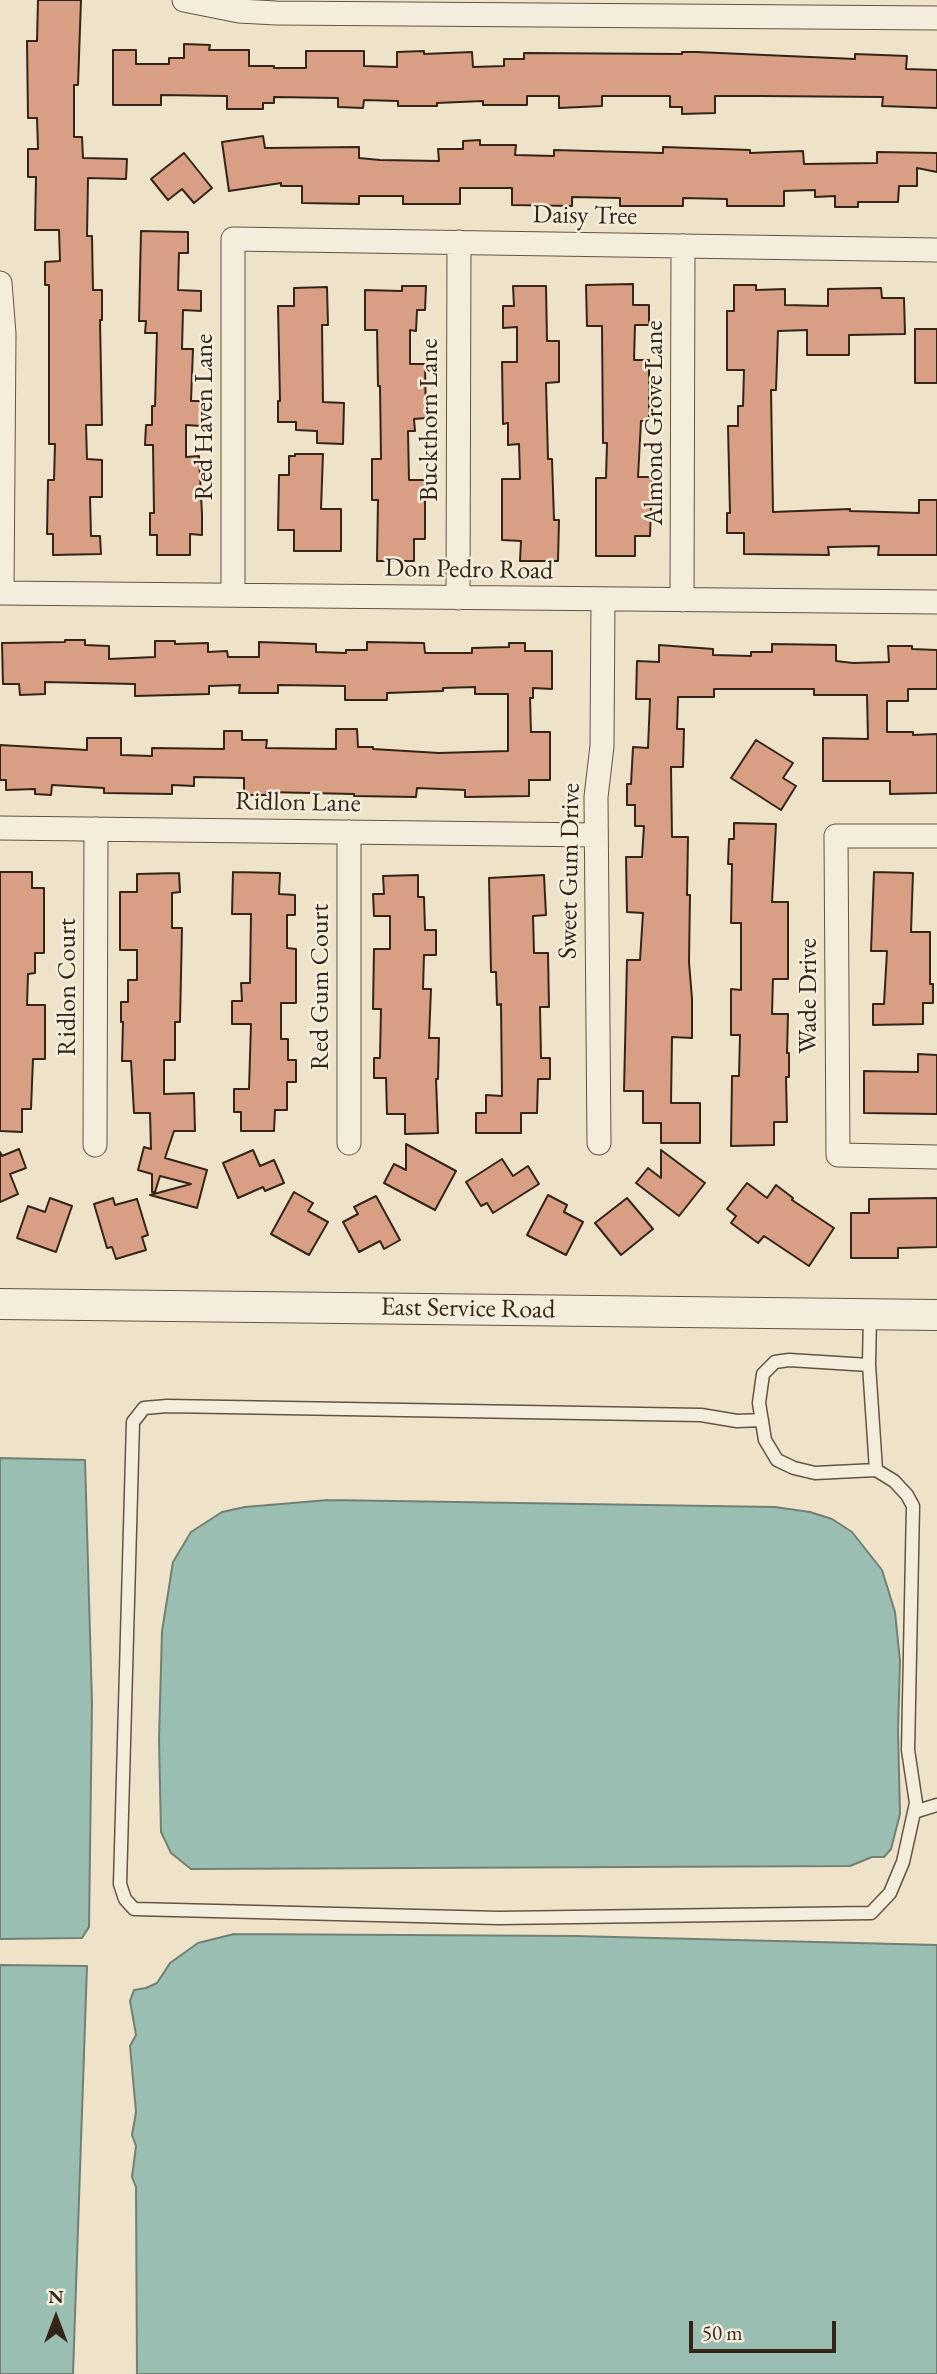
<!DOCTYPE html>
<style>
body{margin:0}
#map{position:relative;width:937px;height:2374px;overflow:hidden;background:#eee3c9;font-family:"EB Garamond",serif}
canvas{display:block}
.north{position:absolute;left:21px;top:2283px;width:70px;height:70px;-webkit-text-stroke:5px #f4eddc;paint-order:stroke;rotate:0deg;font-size:19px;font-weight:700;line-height:28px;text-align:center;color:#352418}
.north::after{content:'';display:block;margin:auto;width:24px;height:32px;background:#352418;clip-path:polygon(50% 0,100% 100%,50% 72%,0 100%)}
.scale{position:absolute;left:689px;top:2321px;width:147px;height:32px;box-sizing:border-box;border:4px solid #352418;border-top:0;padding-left:9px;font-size:21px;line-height:24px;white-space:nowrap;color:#352418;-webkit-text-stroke:5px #f4eddc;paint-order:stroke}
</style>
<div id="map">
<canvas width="937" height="2374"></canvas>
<div class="north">N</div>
<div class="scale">50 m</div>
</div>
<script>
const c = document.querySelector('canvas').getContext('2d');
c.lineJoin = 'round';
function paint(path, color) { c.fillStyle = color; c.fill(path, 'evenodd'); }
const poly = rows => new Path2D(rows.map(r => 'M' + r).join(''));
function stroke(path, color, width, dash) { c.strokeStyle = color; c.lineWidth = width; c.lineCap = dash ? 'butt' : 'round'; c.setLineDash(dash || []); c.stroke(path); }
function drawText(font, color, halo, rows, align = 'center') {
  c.font = font + ' "EB Garamond",serif'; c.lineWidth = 5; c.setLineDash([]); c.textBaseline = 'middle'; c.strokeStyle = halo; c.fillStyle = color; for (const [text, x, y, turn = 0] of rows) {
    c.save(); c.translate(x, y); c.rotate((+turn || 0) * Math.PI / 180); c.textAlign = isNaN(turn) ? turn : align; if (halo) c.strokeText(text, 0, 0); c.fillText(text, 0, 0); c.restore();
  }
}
const water = poly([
 [0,1458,85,1460,92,1703,89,1927,82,1938,0,1939,0,1458],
 [328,1500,775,1507,810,1512,832,1519,852,1532,882,1570,895,1612,900,1661,898,1731,900,1814,891,1849,884,1857,872,1857,850,1866,191,1869,171,1853,161,1832,159,1739,162,1631,173,1562,191,1532,222,1512,245,1507,328,1500],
 [234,1934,574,1936,937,1945,937,2374,137,2374,136,2187,132,2177,136,2146,132,2135,136,2112,130,2046,136,2035,130,2001,134,1990,146,1988,157,1983,170,1963,198,1943,234,1934],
 [0,1965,87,1966,73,2374,0,2374,0,1965]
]);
const building = poly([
 [38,0,81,0,78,85,74,85,74,137,82,137,83,158,127,159,126,179,88,178,87,236,92,236,93,290,102,290,102,320,100,320,102,425,86,425,87,459,102,460,102,497,90,497,91,536,100,536,101,554,53,555,53,534,47,534,48,480,54,480,55,444,49,444,49,285,45,285,45,262,60,261,59,230,35,230,36,177,28,177,28,149,38,149,37,118,28,118,27,41,37,41,38,0],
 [184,44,210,45,209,50,249,50,249,66,274,66,274,68,306,68,306,51,364,51,364,66,397,67,397,52,424,51,424,54,472,52,473,67,504,66,504,59,524,59,524,53,682,54,682,52,697,52,855,59,855,54,907,56,906,69,937,70,937,108,882,106,883,97,760,96,715,96,715,113,682,114,682,107,670,107,670,96,602,96,602,106,559,108,559,96,527,96,527,105,483,105,483,101,437,103,437,106,398,106,398,101,364,100,363,108,338,107,338,98,274,97,274,103,263,103,263,109,227,109,227,96,161,95,161,105,113,105,113,50,136,50,136,64,169,64,169,58,184,58,184,44],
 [263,136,265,148,359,147,359,158,380,160,439,161,438,149,463,149,463,141,480,140,480,145,516,145,515,155,554,156,554,150,663,153,663,147,750,150,750,153,803,151,804,164,877,163,877,152,937,153,937,172,917,168,917,186,899,186,898,202,858,202,858,207,835,207,835,196,815,197,815,190,784,191,784,206,727,206,727,199,683,198,683,206,620,206,620,198,572,197,572,206,512,205,512,188,460,188,460,204,403,204,403,196,359,196,359,204,302,203,302,186,281,186,281,183,229,191,222,142,263,136],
 [184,153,212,188,194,203,182,189,168,200,151,179,184,153],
 [141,231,188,232,188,253,179,253,178,290,201,291,201,311,183,310,182,349,193,349,191,401,201,401,200,426,186,425,186,457,199,456,202,514,202,535,190,534,190,555,157,555,157,535,150,535,150,513,154,513,153,445,145,445,146,425,152,425,152,406,155,406,157,333,145,333,146,321,139,321,141,231],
 [633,284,633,305,649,305,649,325,635,325,634,360,649,360,649,421,641,421,638,477,652,477,650,536,635,536,635,556,596,556,596,478,606,478,607,443,603,443,602,326,587,326,586,285,633,284],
 [734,285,756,285,756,290,785,289,785,305,828,306,828,289,881,288,882,298,904,298,905,334,849,335,849,355,807,355,807,330,778,331,776,390,771,390,773,512,850,509,850,511,919,513,919,500,937,500,937,555,878,555,879,546,828,547,829,555,744,554,744,533,727,533,727,513,730,513,728,426,738,426,738,406,743,406,744,370,727,370,727,311,734,311,734,285],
 [402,286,426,286,425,310,417,310,416,331,410,330,410,364,425,364,426,418,414,419,415,431,408,431,409,480,425,480,425,539,414,539,414,561,377,561,378,500,372,500,372,459,381,459,380,386,378,386,377,330,365,330,365,290,402,291,402,286],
 [513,286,546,286,547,341,559,341,559,382,546,383,548,459,552,459,554,520,559,520,558,561,520,561,521,541,502,540,502,479,520,479,519,444,508,445,508,423,503,424,502,362,517,362,517,327,503,328,503,306,514,306,513,286],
 [327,287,328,325,322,325,323,402,344,403,343,444,317,443,317,431,296,430,296,422,278,422,278,401,280,401,278,306,294,306,294,288,327,287],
 [915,329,937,329,937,383,915,383,915,329],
 [295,454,323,454,321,509,341,509,341,551,294,551,294,530,278,530,279,475,289,475,289,456,295,456,295,454],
 [65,640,85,640,85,645,109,646,109,659,155,657,155,641,175,641,175,644,208,643,208,652,227,651,228,657,259,657,259,642,316,644,316,652,346,653,346,650,367,650,367,642,424,643,425,653,472,653,472,648,509,647,509,643,525,643,525,651,552,651,552,689,533,688,533,698,530,698,531,732,550,732,550,780,529,780,529,796,465,797,465,790,417,788,416,797,354,796,354,794,266,792,266,795,244,795,244,778,194,777,194,786,172,785,172,794,104,793,104,788,52,785,51,795,35,794,35,789,6,790,6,780,0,780,0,745,87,750,87,738,121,738,121,755,152,756,152,748,224,749,224,731,242,731,242,740,267,740,266,748,336,749,336,729,357,729,358,747,373,747,373,749,439,753,508,751,508,694,475,694,475,687,443,688,443,691,387,693,387,700,345,700,345,686,278,685,278,693,239,693,240,685,209,686,209,694,135,696,135,684,45,682,45,694,20,695,19,684,3,684,2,643,65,642,65,640],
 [772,644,836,645,836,661,853,663,889,662,888,646,912,646,912,649,937,650,937,689,908,689,908,701,887,701,887,732,913,732,913,735,937,734,937,793,890,794,890,781,823,781,823,738,868,739,867,695,814,695,814,689,714,689,714,697,678,697,677,729,684,729,683,767,671,767,672,837,688,837,687,895,690,895,689,962,692,999,692,1038,672,1037,671,1103,700,1103,700,1143,661,1143,661,1123,643,1123,643,1091,624,1091,627,960,640,960,643,913,627,912,626,857,642,857,644,826,635,826,635,805,627,805,627,784,631,784,633,747,648,748,650,699,636,699,637,661,659,662,659,645,713,649,713,655,751,656,751,652,772,652,772,644],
 [756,740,793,763,783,778,796,786,781,810,731,778,756,740],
 [734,823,776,824,772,902,788,902,788,979,773,979,772,1014,788,1014,787,1053,789,1053,789,1077,786,1077,787,1122,774,1122,774,1145,731,1146,732,1076,739,1076,740,1035,731,1035,731,989,741,990,741,923,731,923,732,864,728,864,729,839,734,839,734,823],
 [0,872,32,872,32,888,44,888,44,953,35,953,35,973,28,974,27,1005,45,1005,45,1059,33,1059,31,1109,22,1109,22,1132,0,1131,0,872],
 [233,872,280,873,279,894,295,895,295,915,287,915,287,948,296,949,296,1003,281,1003,281,1039,288,1039,288,1060,296,1060,296,1082,287,1082,287,1110,275,1110,274,1131,241,1131,241,1112,234,1112,234,1089,249,1089,251,1024,232,1024,232,1001,242,1001,241,983,250,983,251,914,232,914,233,872],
 [874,872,913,873,911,932,930,932,930,984,933,984,933,1003,923,1003,923,1024,873,1025,873,1004,884,1004,887,951,871,951,874,872],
 [179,873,180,892,172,893,172,928,182,928,180,1022,175,1022,175,1060,164,1060,164,1094,194,1093,195,1131,174,1131,165,1158,207,1170,197,1208,150,1195,191,1184,160,1176,155,1192,152,1192,152,1174,138,1170,144,1147,151,1149,150,1113,134,1113,131,1061,122,1061,123,1022,121,1022,121,1002,128,1002,128,980,137,980,137,950,120,950,120,892,137,892,137,874,179,873],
 [418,875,418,897,424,897,425,930,436,930,436,955,424,955,423,989,431,989,429,1038,439,1038,438,1079,436,1079,438,1133,405,1134,405,1114,387,1114,386,1078,374,1078,374,1058,380,1058,381,1009,373,1009,374,949,390,949,390,916,374,916,373,894,384,894,383,876,418,875],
 [544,875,546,915,533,916,534,953,548,953,549,1007,540,1007,541,1058,550,1058,550,1079,538,1079,537,1113,521,1113,521,1133,476,1133,476,1113,486,1113,486,1095,502,1096,501,1004,497,1005,496,972,491,972,489,878,544,875],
 [918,1054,937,1055,937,1114,864,1113,864,1071,918,1072,918,1054],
 [406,1144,456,1171,435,1210,384,1183,394,1164,406,1170,406,1144],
 [19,1149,26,1168,10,1174,18,1194,0,1202,0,1152,2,1156,19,1149],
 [253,1150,260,1166,274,1160,284,1183,265,1191,263,1187,238,1198,223,1163,253,1150],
 [661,1150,705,1183,679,1216,636,1183,648,1168,661,1178,661,1150],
 [502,1159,513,1176,528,1166,539,1184,493,1213,487,1203,481,1206,466,1182,502,1159],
 [747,1183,767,1198,776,1185,793,1198,792,1200,834,1228,809,1266,764,1236,758,1243,731,1223,736,1216,727,1209,747,1183],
 [294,1192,313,1203,308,1211,328,1222,309,1255,271,1234,294,1192],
 [548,1195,567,1205,564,1212,583,1222,566,1255,527,1235,548,1195],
 [376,1196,400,1240,384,1249,380,1241,359,1252,343,1222,358,1214,354,1207,376,1196],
 [50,1198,72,1206,56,1252,17,1238,28,1206,45,1212,50,1198],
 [113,1198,115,1205,137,1199,148,1235,142,1237,146,1250,116,1259,112,1247,107,1248,94,1204,113,1198],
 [627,1198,653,1229,621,1255,595,1223,627,1198],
 [937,1198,937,1247,898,1248,898,1258,851,1258,851,1213,869,1213,869,1199,937,1198]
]);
const service = poly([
 [869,1365,876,1470,815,1473,794,1468,777,1460,765,1440,759,1403,763,1374,775,1362,789,1360,869,1365,870,1314],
 [762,1420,737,1421,701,1415,167,1406,144,1408,133,1422,120,1884,125,1899,134,1909,499,1918,871,1913,890,1893,903,1862,916,1803,908,1750,913,1506,907,1495,894,1481,876,1470],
 [914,1812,937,1805]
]);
const minor = poly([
 [184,0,239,11,276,13,937,18],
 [0,283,4,334,2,592],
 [0,593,937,602],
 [233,595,233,239,937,250],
 [458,598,459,242],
 [682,600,683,246],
 [0,828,596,835],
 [349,832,349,1143],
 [937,836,836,836,838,1155,937,1157],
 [599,1143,596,797,602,746,603,600],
 [95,1145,96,829]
]);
const tertiary = poly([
 [0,1304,937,1315]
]);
const streetNames = [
 ["Daisy Tree",585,216,1],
 ["Red Haven Lane",205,417,-90],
 ["Buckthorn Lane",430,420,-90],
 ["Almond Grove Lane",655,423,-90],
 ["Don Pedro Road",469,570,1],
 ["Ridlon Lane",298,803,1],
 ["Sweet Gum Drive",570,871,-89],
 ["Ridlon Court",68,987,-90],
 ["Red Gum Court",321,987,-90],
 ["Wade Drive",809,996,-90],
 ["East Service Road",468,1309,1]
];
paint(water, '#9abeb2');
stroke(water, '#728074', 2);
paint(building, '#d89f84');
stroke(building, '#352418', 2);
stroke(service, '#635444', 15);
stroke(minor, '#635444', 25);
stroke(tertiary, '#635444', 32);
stroke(service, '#f4eddc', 12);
stroke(minor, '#f4eddc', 23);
stroke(tertiary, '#f4eddc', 30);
drawText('26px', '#352418', '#f4eddc', streetNames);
</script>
